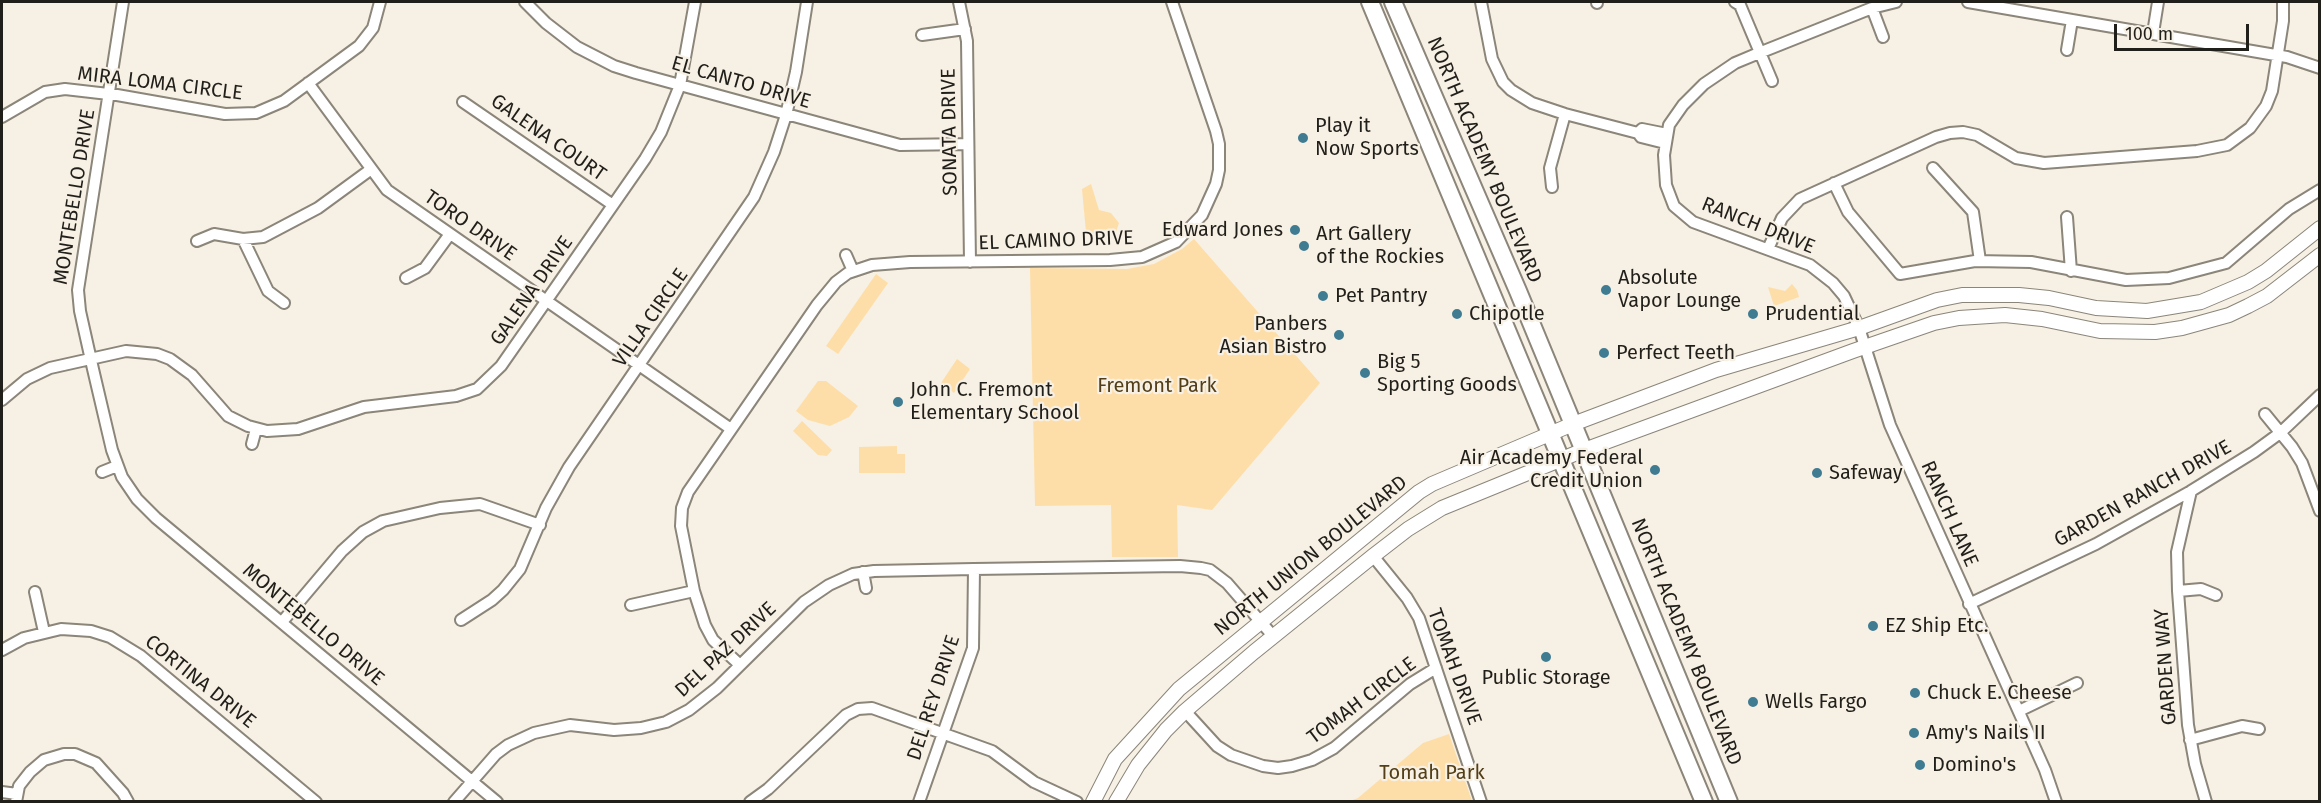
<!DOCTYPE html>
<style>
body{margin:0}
#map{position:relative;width:2321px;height:803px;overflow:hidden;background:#f7f0e4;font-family:"Fira Sans",sans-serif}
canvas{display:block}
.frame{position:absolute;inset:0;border:3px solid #211f1a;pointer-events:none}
.scale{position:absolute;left:2114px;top:24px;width:135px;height:27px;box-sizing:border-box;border:3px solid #211f1a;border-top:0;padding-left:8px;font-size:18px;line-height:21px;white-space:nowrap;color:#211f1a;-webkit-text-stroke:4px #f7f0e4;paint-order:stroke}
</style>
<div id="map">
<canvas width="2321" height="803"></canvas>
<div class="frame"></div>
<div class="scale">100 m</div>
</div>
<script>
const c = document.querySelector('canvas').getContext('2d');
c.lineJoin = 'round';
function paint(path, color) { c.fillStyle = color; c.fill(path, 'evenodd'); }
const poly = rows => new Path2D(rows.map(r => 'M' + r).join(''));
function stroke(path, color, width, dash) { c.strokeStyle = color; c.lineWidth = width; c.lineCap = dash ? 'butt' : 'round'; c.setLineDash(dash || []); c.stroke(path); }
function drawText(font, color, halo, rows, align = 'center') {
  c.font = font + ' "Fira Sans",sans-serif'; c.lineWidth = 4.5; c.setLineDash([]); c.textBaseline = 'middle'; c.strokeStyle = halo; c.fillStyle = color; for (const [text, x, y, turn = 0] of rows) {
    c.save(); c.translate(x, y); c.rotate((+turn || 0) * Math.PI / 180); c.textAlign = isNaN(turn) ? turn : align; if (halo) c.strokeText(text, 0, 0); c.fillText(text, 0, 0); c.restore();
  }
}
const green = poly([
 [1091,184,1099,210,1111,213,1119,223,1115,235,1104,229,1097,235,1086,232,1082,189],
 [1194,239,1320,383,1212,510,1177,505,1178,557,1112,557,1111,505,1035,506,1030,268,1127,269,1154,264,1182,249],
 [876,274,888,283,838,354,826,346],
 [1792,284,1797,290,1799,297,1774,306,1768,287,1785,291],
 [957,359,970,369,954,393,941,383],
 [818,381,826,381,858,406,849,417,830,426,808,420,796,411],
 [802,421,832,450,827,456,818,455,793,431],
 [897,446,897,454,905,454,905,473,859,473,859,447],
 [1449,734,1472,801,1350,801,1358,798,1423,743]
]);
const minor = poly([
 [123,2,78,290,80,311,93,369,112,450,122,477,137,499,156,518,497,802],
 [525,2,546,23,577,47,614,66,636,73,900,145,968,144],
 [959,2,967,41,970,262],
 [1481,2,1492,59,1503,82,1511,90,1532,103,1565,114,1638,133,1641,137,1665,143],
 [1597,2,1597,3],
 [1735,2,1740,5,1772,81],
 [1896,2,1872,8,1759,53,1735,63,1704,84,1683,105,1669,125,1664,155,1666,185,1674,206,1693,222,1810,265,1833,283,1844,296,1859,328,1890,425,2045,770,2056,802],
 [1968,2,2287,57,2320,68],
 [1872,8,1883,37],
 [2153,33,2158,2],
 [922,35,965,29],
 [2067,50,2072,20],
 [308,83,387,190,731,429],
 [463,102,613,205],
 [2,117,45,92,65,89,117,95,225,114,256,113,284,101,359,46,373,28,380,2],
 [1638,133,1642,129,1667,134],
 [1933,168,1973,212,1980,261],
 [1834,183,1848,212,1900,274,1975,261,2031,262,2126,280,2169,278,2226,263,2289,209,2320,190],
 [1552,187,1550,168,1565,114],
 [2067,217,2071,271],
 [243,239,268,291,284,303],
 [197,241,214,234,243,239,263,237,318,208,370,170],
 [1768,249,1782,218,1800,199,1936,137,1950,133,1963,132,1977,135,2016,158,2044,163,2197,151,2227,145,2250,128,2266,106,2272,91,2283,21,2283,2],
 [846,255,853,271],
 [406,278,425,268,450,234],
 [2,400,27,379,50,368,126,351,157,354,170,359,192,375,228,416,248,426,267,431,298,429,364,407,456,396,477,389,501,366,645,159,661,132,680,85,695,2],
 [2265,414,2292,447,2302,463,2320,511],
 [252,444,256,429],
 [102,472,117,466],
 [2191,491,2177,552,2178,591,2188,725,2195,764,2206,802],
 [1373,556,1407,598,1419,618,1481,802],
 [863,572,866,588],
 [2178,591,2201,589,2216,595],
 [35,592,44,632],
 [1969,604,2096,544,2191,491,2254,452,2280,433,2320,395],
 [631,605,694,591],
 [461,620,492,600,503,590,520,569,546,508,569,467,754,197,774,152,786,115,796,72,807,2],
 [282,622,342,551,363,532,383,521,440,508,480,504,540,525],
 [2,650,24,638,61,629,91,631,110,637,141,656,316,802],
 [740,665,713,640,705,625,694,591,681,526,682,508,688,492,817,305,836,282,848,273,872,265,910,262,1110,260,1142,257,1176,242,1202,215,1216,184,1219,170,1219,144,1216,131,1172,2],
 [1185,711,1217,746,1231,755,1263,766,1278,768,1292,766,1312,760,1334,748,1410,684,1436,668],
 [2019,711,2077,683],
 [2190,740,2242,726,2259,729],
 [2,792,17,794],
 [16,802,19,786,30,772,44,760,64,754,75,754,96,763,123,793,128,802],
 [454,802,496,754,508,745,534,733,570,725,614,730,641,728,666,722,689,710,717,688,804,602,829,585,853,574,874,571,974,569,1180,566,1201,568,1210,570,1227,583,1273,636],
 [750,802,768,789,846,715,858,709,872,708,992,751,1034,782,1077,802],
 [919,802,973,648,974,569]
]);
const major = poly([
 [1093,802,1115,759,1179,689,1419,492,1432,484,1573,424,1716,370,1859,328,1937,300,1962,295,2019,295,2049,298,2096,308,2147,311,2201,302,2248,282,2266,271,2320,228],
 [1116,802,1138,765,1166,730,1185,711,1254,652,1373,556,1408,529,1442,508,1584,450,1853,351,1934,323,1959,318,2005,315,2042,319,2100,331,2155,332,2182,328,2229,315,2248,306,2267,296,2320,255]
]);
const highway = poly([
 [1370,2,1704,802],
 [1393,2,1518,291,1729,802]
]);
const markers = [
 [1303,138,6,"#3f7c92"],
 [1295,230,6,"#3f7c92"],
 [1304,246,6,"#3f7c92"],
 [1606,290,6,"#3f7c92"],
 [1323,296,6,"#3f7c92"],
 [1457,314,6,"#3f7c92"],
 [1753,314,6,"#3f7c92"],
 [1339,335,6,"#3f7c92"],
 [1604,353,6,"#3f7c92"],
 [1365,373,6,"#3f7c92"],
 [898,402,6,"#3f7c92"],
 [1655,470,6,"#3f7c92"],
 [1817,473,6,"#3f7c92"],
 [1873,626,6,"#3f7c92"],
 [1546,657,6,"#3f7c92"],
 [1915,693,6,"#3f7c92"],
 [1753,702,6,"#3f7c92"],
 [1914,733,6,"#3f7c92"],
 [1920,765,6,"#3f7c92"]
];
const streetNames = [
 ["EL CANTO DRIVE",741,83,16],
 ["MIRA LOMA CIRCLE",160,84,7],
 ["SONATA DRIVE",950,132,-91],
 ["GALENA COURT",548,138,35],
 ["NORTH ACADEMY BOULEVARD",1484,160,67],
 ["MONTEBELLO DRIVE",75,197,-81],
 ["TORO DRIVE",470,226,35],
 ["RANCH DRIVE",1758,226,22],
 ["EL CAMINO DRIVE",1056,241,-2],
 ["GALENA DRIVE",532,291,-55],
 ["VILLA CIRCLE",651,318,-55],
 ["GARDEN RANCH DRIVE",2143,494,-29],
 ["RANCH LANE",1949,514,66],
 ["NORTH UNION BOULEVARD",1311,556,-39],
 ["MONTEBELLO DRIVE",313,625,40],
 ["NORTH ACADEMY BOULEVARD",1686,642,68],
 ["DEL PAZ DRIVE",726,650,-43],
 ["TOMAH DRIVE",1454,667,70],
 ["GARDEN WAY",2166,667,-94],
 ["CORTINA DRIVE",200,682,39],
 ["DEL REY DRIVE",934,698,-72],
 ["TOMAH CIRCLE",1362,701,-37]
];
const poiNames = [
 ["Play it",1315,126],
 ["Now Sports",1315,149],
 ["Edward Jones",1283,230,"right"],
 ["Art Gallery",1316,234],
 ["of the Rockies",1316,257],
 ["Absolute",1618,278],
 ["Vapor Lounge",1618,301],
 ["Pet Pantry",1335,296],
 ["Chipotle",1469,314],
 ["Prudential",1765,314],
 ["Panbers",1327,324,"right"],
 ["Asian Bistro",1327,347,"right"],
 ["Perfect Teeth",1616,353],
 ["Big 5",1377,362],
 ["Sporting Goods",1377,385],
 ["John C. Fremont",910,390],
 ["Elementary School",910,413],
 ["Air Academy Federal",1643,458,"right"],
 ["Credit Union",1643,481,"right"],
 ["Safeway",1829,473],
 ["EZ Ship Etc.",1885,626],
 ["Public Storage",1546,678,"center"],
 ["Chuck E. Cheese",1927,693],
 ["Wells Fargo",1765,702],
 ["Amy's Nails II",1926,733],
 ["Domino's",1932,765]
];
const parkNames = [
 ["Fremont Park",1157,386],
 ["Tomah Park",1432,773]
];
paint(green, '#fedea8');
stroke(minor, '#8b857a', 14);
stroke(major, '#8b857a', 16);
stroke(highway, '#8b857a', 20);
stroke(minor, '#fff', 10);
stroke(major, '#fff', 14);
stroke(highway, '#fff', 16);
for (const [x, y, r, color] of markers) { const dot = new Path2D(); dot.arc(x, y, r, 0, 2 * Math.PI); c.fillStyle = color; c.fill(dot); stroke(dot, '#f7f0e4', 2); }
drawText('20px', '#211f1a', '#f7f0e4', streetNames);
drawText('20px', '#211f1a', '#f7f0e4', poiNames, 'left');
drawText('20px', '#533e17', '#f7f0e4', parkNames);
</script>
